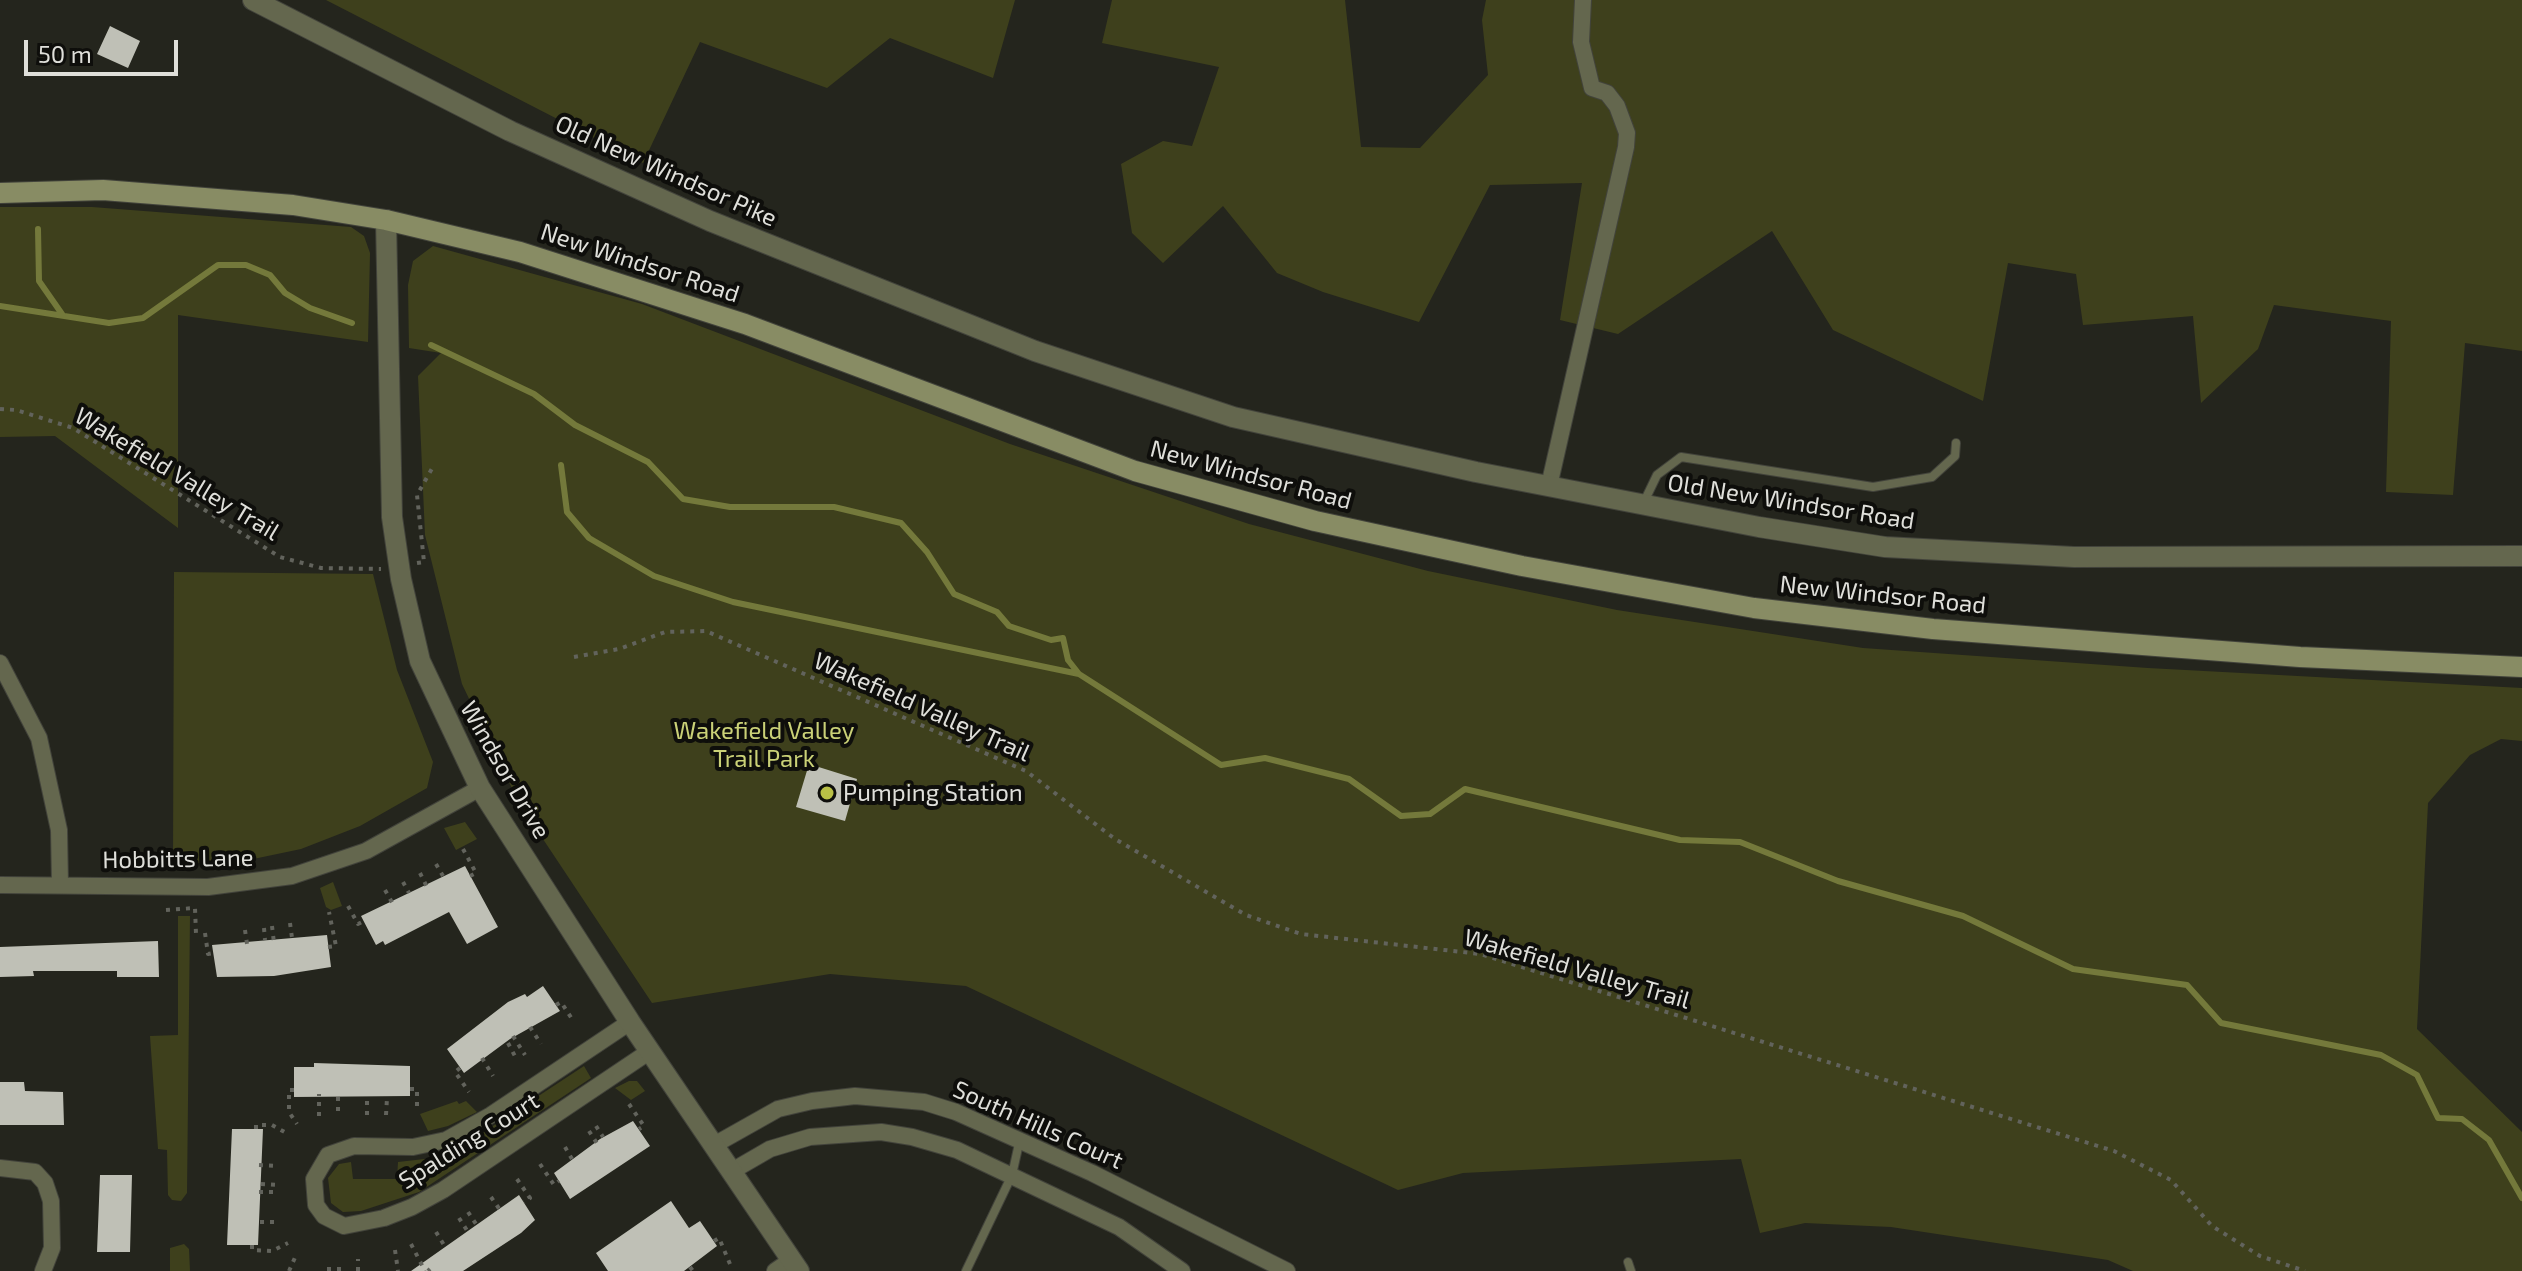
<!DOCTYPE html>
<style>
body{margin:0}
#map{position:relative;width:2522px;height:1271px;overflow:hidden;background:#24251d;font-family:"Exo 2",sans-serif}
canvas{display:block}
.scale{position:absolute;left:24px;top:40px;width:154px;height:36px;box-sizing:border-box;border:4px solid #dfdfda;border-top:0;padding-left:10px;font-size:24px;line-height:28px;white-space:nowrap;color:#dfdfda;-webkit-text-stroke:6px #0e0e0b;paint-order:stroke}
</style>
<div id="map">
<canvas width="2522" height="1271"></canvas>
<div class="scale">50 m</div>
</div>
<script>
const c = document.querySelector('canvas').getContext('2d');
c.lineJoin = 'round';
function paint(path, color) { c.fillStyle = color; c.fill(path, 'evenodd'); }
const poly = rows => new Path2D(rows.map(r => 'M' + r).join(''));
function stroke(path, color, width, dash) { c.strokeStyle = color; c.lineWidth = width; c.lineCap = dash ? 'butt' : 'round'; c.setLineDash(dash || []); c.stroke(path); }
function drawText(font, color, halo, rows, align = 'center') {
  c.font = font + ' "Exo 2",sans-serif'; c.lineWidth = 8; c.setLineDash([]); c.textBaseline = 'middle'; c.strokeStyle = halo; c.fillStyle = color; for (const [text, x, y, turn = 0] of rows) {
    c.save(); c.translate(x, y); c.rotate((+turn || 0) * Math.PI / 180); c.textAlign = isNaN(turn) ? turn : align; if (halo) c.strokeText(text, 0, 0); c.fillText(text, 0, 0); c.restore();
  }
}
const green = poly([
 [326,0,1015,0,993,78,890,38,827,88,700,42,643,163],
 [1112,0,1345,0,1361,147,1420,148,1488,75,1482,20,1486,0,2522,0,2522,351,2465,343,2453,495,2386,492,2391,321,2274,305,2258,349,2201,403,2193,316,2083,325,2076,274,2008,263,1983,401,1833,330,1772,231,1618,334,1560,320,1582,183,1490,185,1419,322,1323,292,1277,273,1223,206,1163,263,1132,233,1121,164,1163,141,1192,146,1219,67,1102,43],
 [0,207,92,207,351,227,364,236,370,253,368,342,178,315,178,528,55,436,0,437],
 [433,246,642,304,1010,444,1249,524,1428,571,1617,610,1863,648,2148,668,2522,688,2522,741,2501,739,2470,755,2428,803,2417,1029,2522,1132,2522,1271,2133,1271,2108,1260,1891,1227,1805,1223,1760,1233,1741,1159,1463,1173,1398,1190,966,986,830,974,652,1003,519,803,462,684,425,535,418,376,441,353,409,348,408,285,413,261],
 [174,572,373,574,397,670,433,762,427,788,360,826,301,849,239,862,173,864],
 [465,822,477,839,456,850,444,828],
 [333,882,342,906,331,910,326,907,320,888],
 [178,916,190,916,187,1193,181,1201,172,1200,168,1195,167,1150,158,1149,150,1036,178,1035],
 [584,1066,591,1078,419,1192,361,1211,343,1212,331,1203,328,1178,339,1164,351,1162,353,1179,397,1179,398,1162,433,1158,461,1147],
 [629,1081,637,1081,645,1091,631,1100,615,1088],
 [457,1101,459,1104,466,1101,477,1112,448,1126,428,1131,420,1114],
 [184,1244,189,1249,190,1271,170,1271,170,1248]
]);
const stream = poly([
 [38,229,39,281,62,314],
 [0,306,109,323,143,318,218,265,246,265,270,275,285,293,310,308,352,323],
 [431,345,534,394,575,425,648,462,683,499,730,507,834,507,901,523,927,552,954,594,997,612,1009,626,1051,640,1063,638,1068,660,1079,674,1221,765,1265,758,1349,779,1401,816,1430,814,1465,789,1680,840,1740,842,1838,881,1963,916,2073,969,2187,985,2221,1023,2381,1055,2417,1075,2438,1118,2462,1119,2489,1140,2522,1198],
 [561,465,567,512,589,538,654,576,733,602,1079,674]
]);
const building = poly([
 [110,26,140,41,128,68,97,54],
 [809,764,857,779,845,821,796,807],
 [465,866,498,927,467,944,449,912,385,945,383,941,376,945,361,916],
 [327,935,331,967,274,976,217,977,212,945],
 [158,941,159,977,117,977,117,971,33,971,34,976,0,977,0,947],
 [543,986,560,1011,510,1039,464,1073,447,1049,508,1002,525,994,527,997],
 [314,1063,410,1066,410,1096,294,1097,294,1067,314,1067],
 [0,1082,24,1082,25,1091,63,1092,64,1125,0,1125],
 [633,1121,650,1146,570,1199,554,1173,600,1139],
 [232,1129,263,1129,258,1245,227,1245],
 [100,1175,132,1175,130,1252,97,1252],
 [519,1195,535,1220,521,1233,463,1271,411,1271],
 [671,1201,689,1228,700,1221,717,1246,684,1271,608,1271,596,1253]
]);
const path = poly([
 [0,409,16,410,73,428,280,557,321,568,381,569],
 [417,563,424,562,417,495,434,465],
 [574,657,619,649,665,632,706,631,1026,771,1115,839,1246,915,1301,934,1480,954,2114,1151,2171,1180,2212,1226,2260,1256,2305,1271],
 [463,849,476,873,470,876],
 [436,864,443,876],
 [420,873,427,887],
 [403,882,409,893],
 [385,890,393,904],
 [348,906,358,924,364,921],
 [166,910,195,908,196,934,199,933],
 [290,923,292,938],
 [272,926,274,943],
 [264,928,265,940],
 [245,930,247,944],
 [205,933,208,954,213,953],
 [328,947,336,946,329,912],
 [556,1005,561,1002,574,1022],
 [530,1027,541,1044],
 [513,1036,525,1055],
 [508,1043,517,1060],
 [482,1058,493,1076],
 [460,1068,455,1072,469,1092],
 [410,1089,417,1089,417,1112],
 [294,1090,289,1090,289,1112,297,1124],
 [338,1097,338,1115],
 [629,1104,644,1126,639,1129],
 [367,1115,367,1095],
 [386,1115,387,1098],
 [319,1116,319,1094],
 [596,1126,603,1137],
 [256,1129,256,1125,272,1125,288,1134],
 [589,1131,598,1145],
 [565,1147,572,1159],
 [540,1164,554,1185,559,1181],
 [259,1165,279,1166],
 [517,1179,530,1198,524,1202],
 [261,1184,279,1185],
 [259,1192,279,1192],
 [491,1197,500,1210],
 [468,1212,476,1224],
 [459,1218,468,1232],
 [260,1222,280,1222],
 [436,1232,444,1245],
 [714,1241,719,1238,730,1264],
 [411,1244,425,1271],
 [252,1245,252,1250,272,1251,288,1243],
 [395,1250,398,1271],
 [690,1267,693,1271],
 [289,1271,297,1253],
 [329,1271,329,1262],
 [339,1271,339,1261],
 [358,1271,358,1259],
 [428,1271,430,1269]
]);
const service = poly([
 [1643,504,1657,475,1681,457,1873,487,1932,477,1955,456,1956,443],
 [1628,1262,1631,1271],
 [966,1271,1012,1175,1020,1139]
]);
const minor = poly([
 [1549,486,1626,147,1627,133,1617,106,1607,93,1592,88,1581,42,1583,0],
 [0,663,39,738,59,830,60,884],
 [0,885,208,887,292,876,366,851,480,788],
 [630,1022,491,1115,446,1140,413,1147,354,1146,328,1155,314,1179,316,1205,324,1216,344,1226,384,1218,412,1207,443,1190,650,1051],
 [714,1145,778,1109,812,1101,855,1096,924,1102,956,1112,1092,1173,1287,1271],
 [0,1168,35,1172,45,1183,51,1201,52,1248,43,1271],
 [732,1171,770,1149,810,1137,881,1132,912,1137,957,1150,1119,1227,1182,1271],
 [775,1271,791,1260]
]);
const tertiary = poly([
 [253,0,510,131,710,221,1035,351,1233,417,1476,472,1759,527,1885,547,2074,557,2522,556],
 [386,220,392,517,401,579,420,661,480,788,630,1022,799,1271]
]);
const secondary = poly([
 [0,193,103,190,293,205,386,220,520,252,745,324,1135,471,1315,521,1522,566,1754,608,1933,629,2300,657,2522,667]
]);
const markers = [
 [827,793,8,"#b9c046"]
];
const streetNames = [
 ["Old New Windsor Pike",666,171,24],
 ["New Windsor Road",640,263,18],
 ["Wakefield Valley Trail",177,474,31],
 ["New Windsor Road",1251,475,15],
 ["Old New Windsor Road",1791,502,9],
 ["New Windsor Road",1883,595,6],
 ["Wakefield Valley Trail",922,707,24],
 ["Windsor Drive",505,770,60],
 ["Hobbitts Lane",178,859,-1],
 ["Wakefield Valley Trail",1577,969,16],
 ["South Hills Court",1038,1125,24],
 ["Spalding Court",469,1141,-32]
];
const parkNames = [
 ["Wakefield Valley",764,731],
 ["Trail Park",764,759]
];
const poiNames = [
 ["Pumping Station",843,793]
];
paint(green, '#3e401c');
stroke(stream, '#74793b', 6);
paint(building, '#bfc0b6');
stroke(service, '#42433b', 10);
stroke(minor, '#42433b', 18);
stroke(tertiary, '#42433b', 22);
stroke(secondary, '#42433b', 22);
stroke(path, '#62635c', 4, [4, 6]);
stroke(service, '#64674e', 8);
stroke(minor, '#64674e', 16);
stroke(tertiary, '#64674e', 20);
stroke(secondary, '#888c64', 20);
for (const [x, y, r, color] of markers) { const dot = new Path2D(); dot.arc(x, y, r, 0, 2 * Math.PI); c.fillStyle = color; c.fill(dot); stroke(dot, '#0e0e0b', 3); }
drawText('24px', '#dfdfda', '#0e0e0b', streetNames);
drawText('24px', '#cad177', '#0e0e0b', parkNames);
drawText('24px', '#dfdfda', '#0e0e0b', poiNames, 'left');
</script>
